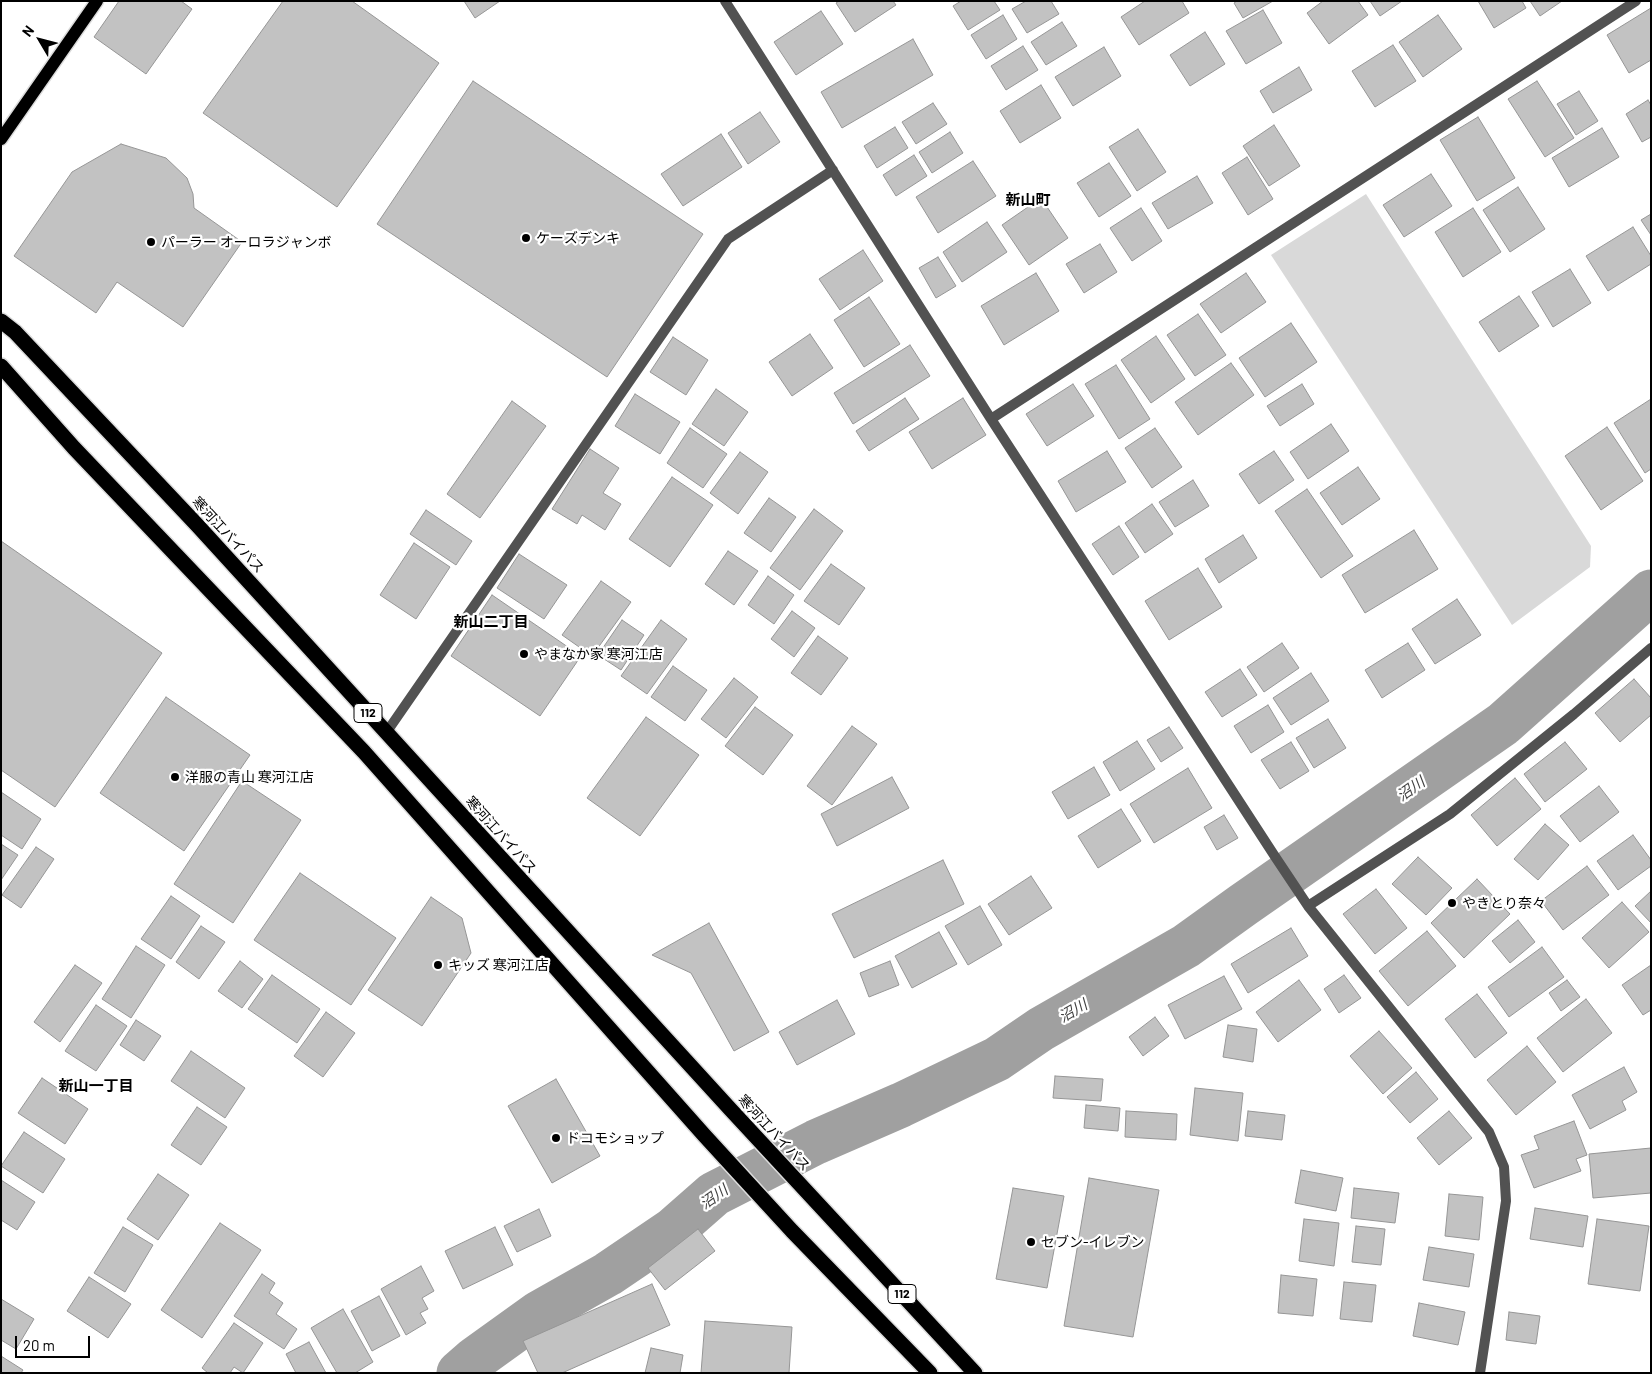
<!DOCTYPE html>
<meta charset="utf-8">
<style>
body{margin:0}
#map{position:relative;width:1652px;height:1374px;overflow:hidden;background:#fff;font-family:Barlow,sans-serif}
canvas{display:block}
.frame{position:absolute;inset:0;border:2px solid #000;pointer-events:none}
.north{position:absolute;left:15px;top:15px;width:50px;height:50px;-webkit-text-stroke:4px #fff;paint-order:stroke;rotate:307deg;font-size:14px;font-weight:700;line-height:20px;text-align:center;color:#000}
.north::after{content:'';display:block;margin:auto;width:18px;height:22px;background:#000;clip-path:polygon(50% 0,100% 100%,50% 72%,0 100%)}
.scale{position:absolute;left:15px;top:1336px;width:75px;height:22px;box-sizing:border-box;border:2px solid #000;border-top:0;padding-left:6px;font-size:15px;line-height:18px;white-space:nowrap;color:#000;-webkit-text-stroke:4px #fff;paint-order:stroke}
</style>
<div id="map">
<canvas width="1652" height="1374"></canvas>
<div class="frame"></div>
<div class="north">N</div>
<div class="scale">20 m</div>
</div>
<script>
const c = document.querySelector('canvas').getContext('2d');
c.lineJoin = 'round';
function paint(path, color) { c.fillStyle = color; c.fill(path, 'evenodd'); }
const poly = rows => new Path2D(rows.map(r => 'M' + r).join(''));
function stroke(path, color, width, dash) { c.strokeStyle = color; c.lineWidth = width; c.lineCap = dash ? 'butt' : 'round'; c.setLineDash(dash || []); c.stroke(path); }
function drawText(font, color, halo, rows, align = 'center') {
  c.font = font + ' Barlow,"Noto Sans JP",sans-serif'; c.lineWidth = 4.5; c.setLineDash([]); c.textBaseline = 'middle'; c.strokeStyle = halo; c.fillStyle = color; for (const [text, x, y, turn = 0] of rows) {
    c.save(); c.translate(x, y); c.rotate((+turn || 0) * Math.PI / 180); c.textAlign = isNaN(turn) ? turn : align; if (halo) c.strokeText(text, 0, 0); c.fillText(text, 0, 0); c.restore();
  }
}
const green = poly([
 [1366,194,1591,546,1590,567,1512,625,1271,255]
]);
const river = poly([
 [459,1373,475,1359,539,1313,608,1274,673,1230,714,1194,816,1142,901,1105,997,1059,1041,1029,1186,946,1243,905,1503,724,1651,592]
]);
const building = poly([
 [119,1,181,1,192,9,146,74,94,37,119,1],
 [283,1,352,1,439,63,337,207,203,113,283,1],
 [464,1,500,1,475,18,464,1],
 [839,1,893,1,896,5,855,32,836,3,839,1],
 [961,1,994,1,1000,10,968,30,953,6,961,1],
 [1026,1,1051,1,1059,14,1027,33,1012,9,1026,1],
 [1145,1,1182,1,1189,13,1139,45,1121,17,1145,1],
 [1237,1,1273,1,1243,18,1234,3,1237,1],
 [1323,1,1358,1,1368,15,1329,44,1307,13,1323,1],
 [1370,1,1402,1,1380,16,1370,1],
 [1478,1,1522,1,1526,8,1494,28,1478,1],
 [1530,1,1562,1,1540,16,1530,1],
 [1651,8,1651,60,1629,73,1607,35,1651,8],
 [1263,10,1282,43,1246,64,1226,31,1263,10],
 [821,11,843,44,796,75,774,42,821,11],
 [1003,15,1017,39,986,59,971,35,1003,15],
 [1438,15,1462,49,1423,77,1399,42,1438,15],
 [1062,22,1077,46,1046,65,1031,42,1062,22],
 [1205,32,1225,64,1190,86,1170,55,1205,32],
 [913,39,933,75,842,128,821,92,913,39],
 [1393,45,1416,81,1375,107,1352,71,1393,45],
 [1023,46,1038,70,1006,90,991,66,1023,46],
 [1104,47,1121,76,1073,106,1055,77,1104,47],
 [1299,67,1312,90,1273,113,1260,91,1299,67],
 [473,81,703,234,607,377,377,224,473,81],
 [1537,81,1574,138,1545,157,1508,99,1537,81],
 [1041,85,1061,118,1020,143,1000,111,1041,85],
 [1579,91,1598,121,1576,135,1557,104,1579,91],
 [1648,100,1651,105,1651,137,1642,142,1626,114,1648,100],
 [933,103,947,124,916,144,902,122,933,103],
 [760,112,780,142,748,164,728,133,760,112],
 [1478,117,1515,178,1477,201,1440,140,1478,117],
 [1274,125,1300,166,1269,186,1243,146,1274,125],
 [895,127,908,148,877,168,864,146,895,127],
 [1602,128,1619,157,1569,187,1552,158,1602,128],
 [1138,129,1166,172,1137,191,1109,147,1138,129],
 [950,132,963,153,932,173,919,152,950,132],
 [721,134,742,167,683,206,661,174,721,134],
 [121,144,166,158,187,178,193,194,194,208,242,242,183,327,117,282,96,313,14,256,72,172,121,144],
 [914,155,927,176,896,196,883,175,914,155],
 [1247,157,1273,199,1248,215,1222,173,1247,157],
 [973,161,996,196,938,233,916,197,973,161],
 [1109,163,1131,196,1099,217,1077,183,1109,163],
 [1431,174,1452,206,1404,237,1383,205,1431,174],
 [1197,176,1213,203,1168,229,1152,203,1197,176],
 [1518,187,1545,229,1510,252,1483,210,1518,187],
 [1041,198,1068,238,1029,265,1002,225,1041,198],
 [1141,208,1162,241,1132,261,1110,228,1141,208],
 [1473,208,1501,252,1463,277,1435,232,1473,208],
 [1651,214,1651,235,1641,220,1651,214],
 [987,222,1007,252,962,282,943,252,987,222],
 [1633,227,1651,256,1651,264,1608,291,1586,256,1633,227],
 [1100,244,1117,272,1084,293,1066,264,1100,244],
 [863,250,883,281,840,310,819,279,863,250],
 [938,257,956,286,936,298,919,268,938,257],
 [1570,269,1591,303,1553,327,1532,292,1570,269],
 [1036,273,1059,311,1004,345,981,306,1036,273],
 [1246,273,1266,302,1221,333,1200,304,1246,273],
 [1519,296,1539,326,1499,352,1479,322,1519,296],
 [869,297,900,344,864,367,834,320,869,297],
 [1198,314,1226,355,1195,376,1167,335,1198,314],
 [1291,323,1317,362,1265,397,1239,358,1291,323],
 [810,334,833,368,792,396,769,362,810,334],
 [1156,336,1185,379,1151,403,1121,360,1156,336],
 [673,337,708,360,686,395,650,372,673,337],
 [910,345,930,376,853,424,834,393,910,345],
 [1231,363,1254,395,1198,435,1175,402,1231,363],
 [1116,365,1150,419,1119,439,1085,384,1116,365],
 [1073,384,1094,416,1047,446,1026,414,1073,384],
 [1302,384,1314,404,1280,426,1267,406,1302,384],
 [716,389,748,412,724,446,692,424,716,389],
 [635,394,680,422,660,454,615,426,635,394],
 [905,398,919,419,869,451,856,431,905,398],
 [963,398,986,435,932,469,909,432,963,398],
 [1651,399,1651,469,1645,473,1614,423,1651,399],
 [512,401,546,426,480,518,447,494,512,401],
 [1331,424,1349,451,1308,479,1290,452,1331,424],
 [1607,427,1643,481,1601,510,1565,456,1607,427],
 [690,428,727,454,703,488,667,463,690,428],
 [1155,428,1182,467,1152,488,1125,448,1155,428],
 [590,449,619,468,603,493,621,504,605,530,582,515,577,524,552,509,590,449],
 [1107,451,1126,482,1076,512,1058,481,1107,451],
 [1274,451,1294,480,1259,504,1239,474,1274,451],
 [740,452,768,472,738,514,710,493,740,452],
 [1358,467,1380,499,1342,525,1320,493,1358,467],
 [672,477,713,505,670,567,629,539,672,477],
 [1193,480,1209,506,1175,527,1159,502,1193,480],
 [1307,489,1353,556,1321,578,1275,511,1307,489],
 [769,498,796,517,771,552,744,533,769,498],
 [1152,504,1173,534,1145,553,1125,523,1152,504],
 [814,509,843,531,800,590,770,568,814,509],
 [426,510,472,541,456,565,410,534,426,510],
 [1119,526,1139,557,1113,575,1092,544,1119,526],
 [1414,530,1438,569,1365,613,1342,575,1414,530],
 [1243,535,1257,558,1219,583,1205,559,1243,535],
 [1,541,162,653,55,807,1,770,1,541],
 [414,543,450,567,416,619,380,595,414,543],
 [728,551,758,571,734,605,705,584,728,551],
 [519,554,567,585,544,619,497,588,519,554],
 [831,564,865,588,839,625,804,601,831,564],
 [1198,568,1222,607,1169,640,1145,601,1198,568],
 [768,576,794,595,774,624,748,605,768,576],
 [601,581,631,602,592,656,562,635,601,581],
 [492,595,581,656,540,716,451,656,492,595],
 [1457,599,1481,635,1435,664,1412,629,1457,599],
 [792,611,815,628,794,657,771,639,792,611],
 [622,620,644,635,621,670,598,655,622,620],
 [661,620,687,639,647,694,621,676,661,620],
 [818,636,848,658,821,695,791,673,818,636],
 [1282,643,1299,668,1264,692,1247,667,1282,643],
 [1408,643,1425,670,1382,698,1365,670,1408,643],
 [673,666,707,690,685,721,651,697,673,666],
 [1240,669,1257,695,1222,717,1205,692,1240,669],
 [1311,673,1329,701,1291,725,1273,698,1311,673],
 [734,678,758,697,726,738,701,719,734,678],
 [1634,679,1651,698,1651,715,1620,742,1595,713,1634,679],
 [166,697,250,755,184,851,100,793,166,697],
 [1268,705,1284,732,1251,753,1234,726,1268,705],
 [755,707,793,735,763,775,725,746,755,707],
 [646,717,699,755,640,836,587,798,646,717],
 [1328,719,1346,748,1314,768,1296,738,1328,719],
 [852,726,877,744,832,805,807,786,852,726],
 [1169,727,1183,748,1161,762,1147,740,1169,727],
 [1137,741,1155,769,1120,791,1103,762,1137,741],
 [1291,742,1309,771,1280,789,1261,760,1291,742],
 [1565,742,1587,769,1545,802,1524,774,1565,742],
 [1094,767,1110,795,1068,819,1052,792,1094,767],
 [1188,768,1212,808,1154,843,1130,804,1188,768],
 [892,777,909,808,837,846,821,814,892,777],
 [1515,778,1541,809,1497,846,1471,815,1515,778],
 [242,781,301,820,233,923,174,884,242,781],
 [1599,786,1619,812,1580,842,1560,816,1599,786],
 [1,792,41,819,22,849,1,835,1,792],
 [1121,809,1141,841,1098,868,1078,836,1121,809],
 [1224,815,1238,838,1217,850,1204,827,1224,815],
 [1545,824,1569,845,1538,880,1514,859,1545,824],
 [1633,835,1651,860,1651,866,1618,890,1597,861,1633,835],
 [1,844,18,855,1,880,1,844],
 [36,847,54,859,21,908,2,895,36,847],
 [1418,857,1452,888,1426,915,1392,884,1418,857],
 [943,860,964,904,854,958,832,914,943,860],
 [1587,866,1609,895,1563,930,1541,901,1587,866],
 [300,873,396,938,351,1005,254,940,300,873],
 [1031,876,1052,908,1009,935,988,904,1031,876],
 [1477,879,1510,914,1464,958,1431,923,1477,879],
 [1376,889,1407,928,1375,954,1343,914,1376,889],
 [1651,891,1651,923,1635,906,1651,891],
 [171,896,200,916,171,959,141,939,171,896],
 [431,897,462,918,471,953,422,1026,368,990,431,897],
 [1622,902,1649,932,1609,968,1582,938,1622,902],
 [980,906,1002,945,968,965,945,926,980,906],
 [1518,920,1535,942,1510,963,1492,941,1518,920],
 [709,923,769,1032,734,1051,691,973,652,955,709,923],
 [201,926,225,942,199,979,176,962,201,926],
 [1291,928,1308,956,1248,993,1231,964,1291,928],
 [1427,931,1456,966,1408,1006,1379,971,1427,931],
 [939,932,957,964,912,988,895,956,939,932],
 [136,946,165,965,131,1018,102,999,136,946],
 [1542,947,1564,977,1509,1017,1488,987,1542,947],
 [240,961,263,979,242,1008,218,991,240,961],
 [890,961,899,985,869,997,860,973,890,961],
 [75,965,102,983,60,1042,34,1022,75,965],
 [1651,965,1651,1010,1643,1015,1622,985,1651,965],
 [272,975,320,1009,297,1043,248,1009,272,975],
 [1344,975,1361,998,1339,1013,1324,989,1344,975],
 [1224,976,1242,1009,1185,1039,1168,1005,1224,976],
 [1299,980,1321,1010,1278,1042,1256,1012,1299,980],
 [1567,980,1580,997,1561,1011,1549,993,1567,980],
 [1477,994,1507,1033,1475,1058,1445,1019,1477,994],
 [1586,999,1612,1033,1563,1072,1537,1038,1586,999],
 [837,1000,855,1034,797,1065,779,1032,837,1000],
 [96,1005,127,1026,96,1071,65,1051,96,1005],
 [326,1012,355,1033,323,1077,294,1056,326,1012],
 [1155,1017,1169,1036,1143,1056,1129,1037,1155,1017],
 [136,1020,161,1036,144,1061,120,1045,136,1020],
 [1228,1025,1257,1029,1253,1062,1223,1057,1228,1025],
 [1379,1031,1412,1068,1383,1094,1350,1056,1379,1031],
 [1527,1046,1556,1082,1516,1115,1487,1080,1527,1046],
 [191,1051,245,1088,225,1118,171,1081,191,1051],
 [1624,1067,1637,1092,1622,1101,1626,1110,1590,1129,1572,1095,1624,1067],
 [1416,1072,1438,1099,1410,1123,1387,1097,1416,1072],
 [1055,1076,1103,1079,1101,1101,1053,1098,1055,1076],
 [42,1078,88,1109,65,1144,18,1113,42,1078],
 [556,1079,600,1156,552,1183,508,1106,556,1079],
 [1195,1088,1243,1093,1238,1141,1190,1135,1195,1088],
 [1086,1105,1120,1108,1118,1131,1084,1128,1086,1105],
 [197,1107,227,1127,201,1165,171,1145,197,1107],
 [1126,1111,1177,1114,1176,1140,1125,1137,1126,1111],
 [1248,1111,1285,1115,1282,1140,1245,1136,1248,1111],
 [1449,1111,1472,1138,1439,1165,1417,1138,1449,1111],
 [1574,1121,1587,1155,1576,1159,1581,1171,1534,1188,1521,1155,1539,1149,1534,1136,1574,1121],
 [24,1132,65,1159,43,1193,1,1166,24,1132],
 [1651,1148,1651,1193,1593,1198,1589,1154,1651,1148],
 [1301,1170,1343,1178,1336,1211,1295,1203,1301,1170],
 [158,1174,189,1195,158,1240,127,1219,158,1174],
 [1089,1178,1159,1190,1133,1337,1064,1326,1089,1178],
 [1,1180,35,1202,17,1230,1,1220,1,1180],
 [1013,1188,1064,1196,1047,1288,996,1279,1013,1188],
 [1354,1188,1399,1193,1395,1223,1351,1218,1354,1188],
 [1449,1194,1483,1197,1479,1240,1445,1236,1449,1194],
 [1535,1208,1588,1216,1583,1247,1530,1239,1535,1208],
 [539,1209,551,1236,517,1252,504,1226,539,1209],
 [1304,1219,1339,1223,1334,1266,1299,1261,1304,1219],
 [1597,1219,1649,1226,1640,1291,1588,1284,1597,1219],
 [220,1223,261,1250,202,1338,161,1310,220,1223],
 [1356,1226,1385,1229,1381,1265,1352,1262,1356,1226],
 [123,1227,153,1245,125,1292,94,1273,123,1227],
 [495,1227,513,1265,463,1289,445,1251,495,1227],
 [698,1229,715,1251,665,1290,648,1268,698,1229],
 [1429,1247,1474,1254,1469,1287,1423,1280,1429,1247],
 [421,1266,434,1291,422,1298,428,1309,420,1313,426,1323,406,1335,381,1289,421,1266],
 [262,1274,275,1283,269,1293,283,1303,276,1314,297,1329,284,1349,234,1316,262,1274],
 [1281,1275,1317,1279,1313,1316,1278,1313,1281,1275],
 [89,1277,131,1304,108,1338,67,1311,89,1277],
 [1344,1282,1376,1285,1372,1322,1340,1319,1344,1282],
 [652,1284,670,1325,562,1373,538,1373,523,1341,652,1284],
 [379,1296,400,1336,372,1351,351,1311,379,1296],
 [1,1299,34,1319,16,1349,1,1340,1,1299],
 [1419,1303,1465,1312,1458,1345,1413,1336,1419,1303],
 [343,1309,373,1362,355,1373,337,1373,311,1328,343,1309],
 [1509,1312,1540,1316,1536,1344,1506,1340,1509,1312],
 [705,1321,792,1327,789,1373,701,1373,705,1321],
 [234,1323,263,1343,243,1373,234,1367,230,1373,208,1373,202,1368,234,1323],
 [309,1342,326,1373,296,1373,286,1354,309,1342],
 [651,1348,683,1355,680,1373,645,1373,651,1348],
 [1,1356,23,1370,21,1373,1,1373,1,1356]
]);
const street = poly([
 [725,1,991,419,1274,855,1308,906,1489,1132,1504,1167,1506,1201,1480,1373],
 [991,419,1636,1],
 [386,733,728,239,833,170],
 [1308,906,1450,814,1574,714,1651,648]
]);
const primary = poly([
 [1,139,97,1]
]);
const highway = poly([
 [1,321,15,332,198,526,731,1110,975,1373],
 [1,366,74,448,364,752,704,1135,792,1231,930,1373]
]);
const markers = [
 [526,238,5,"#000"],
 [151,242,5,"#000"],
 [524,654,5,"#000"],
 [175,777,5,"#000"],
 [1452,903,5,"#000"],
 [438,965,5,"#000"],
 [556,1138,5,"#000"],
 [1031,1242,5,"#000"]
];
const shields = [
 [368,713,28],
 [902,1294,28]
];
const shieldNames = [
 ["112",368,713],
 ["112",902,1294]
];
const poiNames = [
 ["ケーズデンキ",536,238],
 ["パーラー オーロラジャンボ",161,242],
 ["やまなか家 寒河江店",534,654],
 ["洋服の青山 寒河江店",185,777],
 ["やきとり奈々",1462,903],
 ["キッズ 寒河江店",448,965],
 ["ドコモショップ",566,1138],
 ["セブン-イレブン",1041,1242]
];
const streetNames = [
 ["寒河江バイパス",228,535,47],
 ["寒河江バイパス",501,835,48],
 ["寒河江バイパス",774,1133,47]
];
const neighbourhoodNames = [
 ["新山町",1028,200],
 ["新山二丁目",491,622],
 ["新山一丁目",96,1086]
];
const waterNames = [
 ["沼川",1411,789,-35],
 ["沼川",1073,1011,-30],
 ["沼川",714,1197,-35]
];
paint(green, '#d9d9d9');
stroke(river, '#a0a0a0', 45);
paint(building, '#c2c2c2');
stroke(building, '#969696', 1);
stroke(primary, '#dbdbdb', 15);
stroke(highway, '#dbdbdb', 18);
stroke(street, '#525252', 10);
stroke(primary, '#000', 12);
stroke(highway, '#000', 15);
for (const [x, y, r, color] of markers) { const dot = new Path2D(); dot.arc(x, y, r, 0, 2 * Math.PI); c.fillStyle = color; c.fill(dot); stroke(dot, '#fff', 2); }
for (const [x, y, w] of shields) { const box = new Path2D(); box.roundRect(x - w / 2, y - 9.5, w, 19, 4); c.fillStyle = '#fff'; c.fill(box); stroke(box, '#000', 1); }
drawText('bold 12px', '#000', null, shieldNames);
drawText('14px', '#000', '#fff', poiNames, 'left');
drawText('14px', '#000', '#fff', streetNames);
drawText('bold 15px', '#000', '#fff', neighbourhoodNames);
drawText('italic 15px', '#414141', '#fff', waterNames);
</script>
